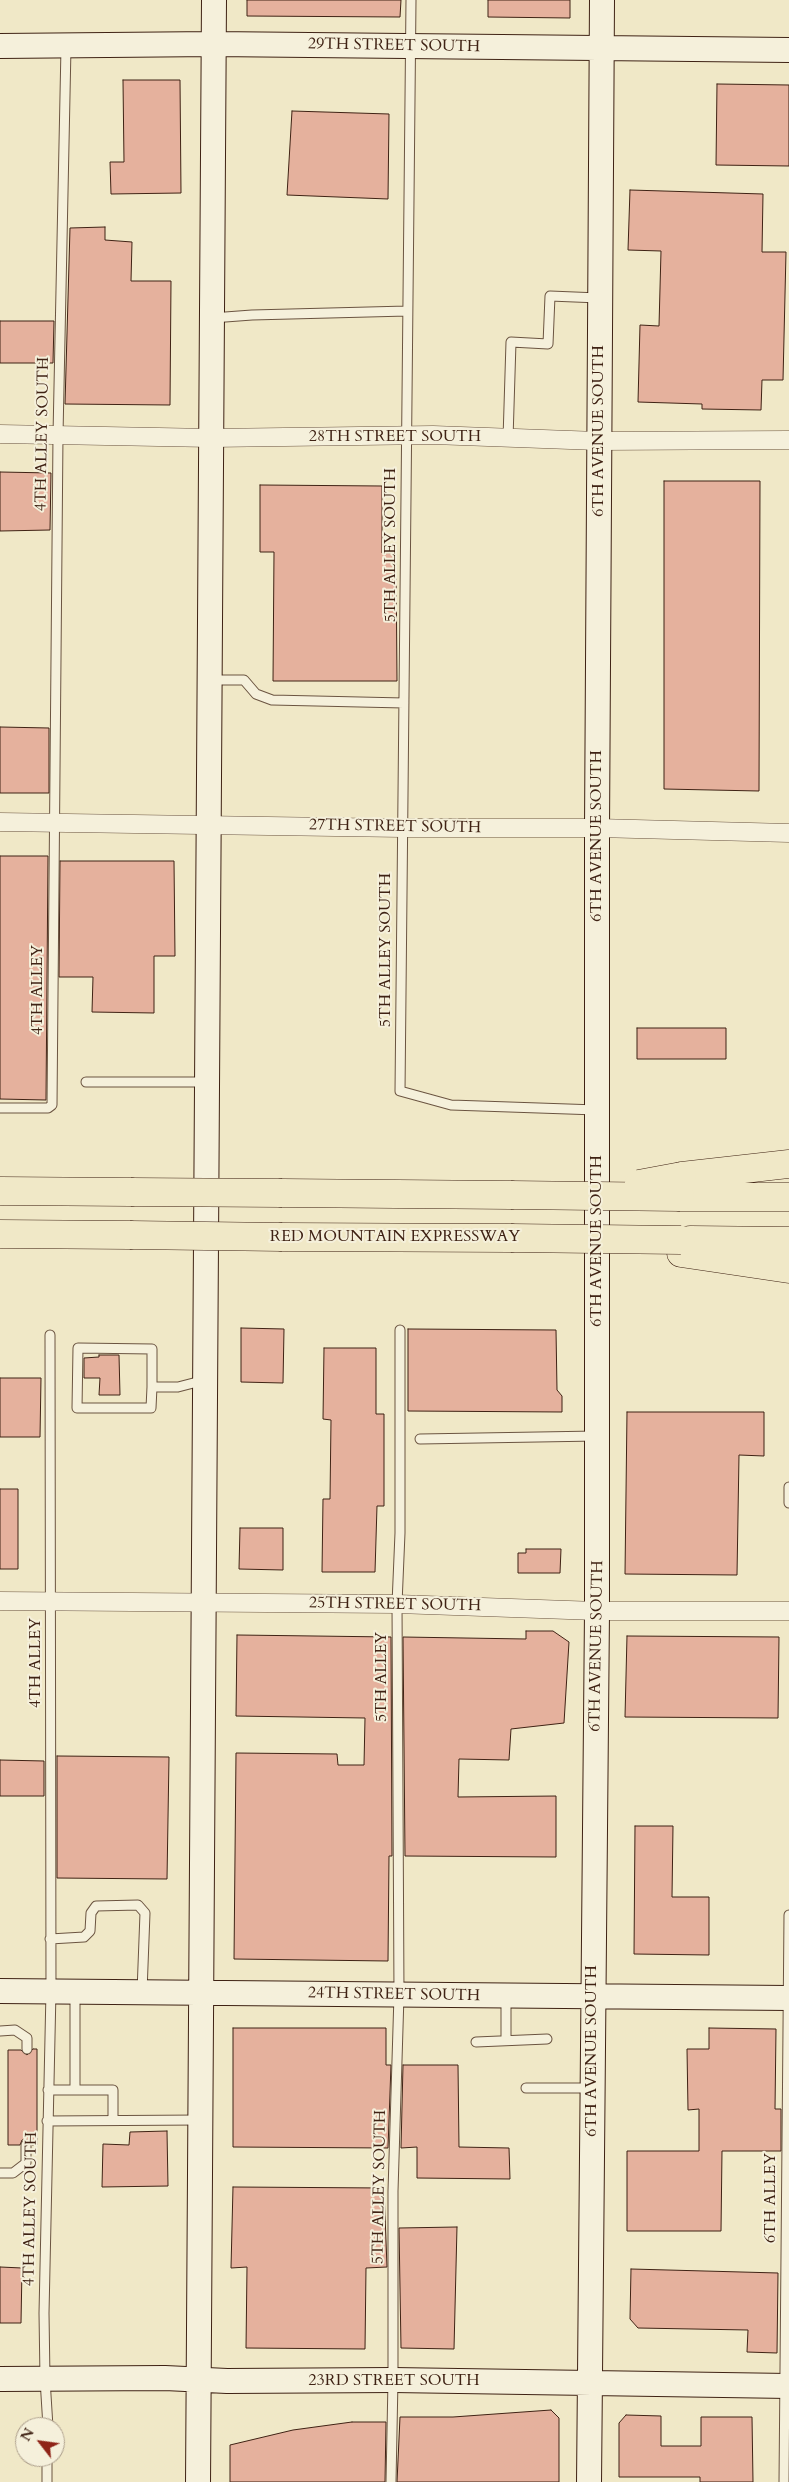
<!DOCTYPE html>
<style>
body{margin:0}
#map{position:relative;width:789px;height:2482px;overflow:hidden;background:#f0e8c7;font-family:Cardo,serif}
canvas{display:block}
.north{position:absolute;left:15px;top:2417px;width:50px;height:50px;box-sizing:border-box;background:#f5f0db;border:1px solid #ac9e8b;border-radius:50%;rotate:300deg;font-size:14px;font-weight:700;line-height:20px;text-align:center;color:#3f2214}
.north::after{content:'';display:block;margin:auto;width:18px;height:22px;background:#8f2418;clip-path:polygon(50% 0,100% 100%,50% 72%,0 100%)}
</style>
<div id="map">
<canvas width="789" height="2482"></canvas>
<div class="north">N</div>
</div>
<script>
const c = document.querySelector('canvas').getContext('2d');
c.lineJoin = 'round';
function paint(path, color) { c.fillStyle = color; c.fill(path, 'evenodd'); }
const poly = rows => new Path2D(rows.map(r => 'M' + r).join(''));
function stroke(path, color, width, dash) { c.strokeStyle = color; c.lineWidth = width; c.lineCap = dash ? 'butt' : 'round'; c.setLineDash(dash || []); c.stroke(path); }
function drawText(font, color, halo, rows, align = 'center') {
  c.font = font + ' Cardo,serif'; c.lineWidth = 4; c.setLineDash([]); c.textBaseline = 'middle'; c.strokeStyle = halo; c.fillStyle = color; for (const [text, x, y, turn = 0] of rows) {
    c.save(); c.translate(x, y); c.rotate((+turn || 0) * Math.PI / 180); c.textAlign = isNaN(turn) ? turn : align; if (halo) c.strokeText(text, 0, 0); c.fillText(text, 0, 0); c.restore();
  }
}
const building = poly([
 [247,0,401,0,400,17,247,16,247,0],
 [488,0,570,0,570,18,488,17,488,0],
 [123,80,180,80,181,193,111,194,110,162,124,162,123,80],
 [717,84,789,85,789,166,716,165,717,84],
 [292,111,389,114,388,199,287,195,292,111],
 [630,190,763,194,762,252,786,252,783,380,762,380,761,410,702,409,702,404,638,402,640,325,659,326,661,251,628,250,630,190],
 [105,227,105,240,132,242,131,281,171,281,170,405,65,404,70,228,105,227],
 [0,321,54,321,53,363,0,363,0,321],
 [0,472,51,473,50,530,0,531,0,472],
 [664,481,760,481,759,791,664,789,664,481],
 [260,485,382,486,382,553,396,553,397,681,273,681,274,552,260,552,260,485],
 [0,727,49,728,49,793,0,793,0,727],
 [0,856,48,856,46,1100,0,1099,0,856],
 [60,861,174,861,175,956,154,956,154,1013,92,1012,93,977,59,977,60,861],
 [637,1028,726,1028,726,1059,637,1059,637,1028],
 [241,1328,284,1329,283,1383,241,1382,241,1328],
 [408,1329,556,1330,557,1390,562,1396,562,1412,408,1411,408,1329],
 [324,1348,376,1348,376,1414,384,1414,384,1506,377,1506,375,1572,322,1572,323,1499,330,1499,331,1420,323,1419,324,1348],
 [99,1355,119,1355,120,1395,99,1395,100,1378,84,1378,84,1358,99,1357,99,1355],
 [0,1378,41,1378,40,1437,0,1437,0,1378],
 [627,1412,764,1412,764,1456,739,1455,737,1575,625,1574,627,1412],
 [0,1489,18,1489,18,1569,0,1569,0,1489],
 [240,1528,283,1528,283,1570,239,1569,240,1528],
 [526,1549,561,1549,560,1573,518,1573,518,1553,526,1553,526,1549],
 [526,1631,553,1631,569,1642,564,1723,511,1729,509,1760,459,1759,458,1797,556,1796,556,1857,405,1856,403,1637,526,1639,526,1631],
 [237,1635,391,1637,392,1856,389,1856,388,1961,234,1959,236,1753,337,1754,338,1765,364,1765,365,1718,236,1716,237,1635],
 [627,1636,779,1637,778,1718,625,1717,627,1636],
 [57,1756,169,1757,167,1879,57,1878,57,1756],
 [0,1760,44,1761,44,1796,0,1796,0,1760],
 [635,1826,673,1826,672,1897,709,1897,709,1955,634,1954,635,1826],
 [233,2028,386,2028,386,2065,391,2065,388,2148,233,2147,233,2028],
 [709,2028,776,2029,775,2109,781,2109,781,2151,722,2151,721,2231,627,2231,627,2151,699,2151,699,2109,688,2110,687,2049,709,2049,709,2028],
 [33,2049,37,2049,37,2145,32,2145,26,2139,22,2140,20,2145,8,2145,8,2050,21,2050,27,2055,33,2049],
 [403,2065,458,2065,459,2147,509,2148,510,2179,417,2178,417,2147,401,2148,403,2065],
 [167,2131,168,2186,102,2187,103,2144,129,2145,130,2132,167,2131],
 [233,2187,384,2188,387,2267,366,2268,365,2349,246,2348,247,2267,231,2268,233,2187],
 [457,2227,454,2349,401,2348,399,2228,457,2227],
 [0,2267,22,2268,21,2323,0,2323,0,2267],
 [631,2269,778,2273,777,2353,747,2352,748,2330,638,2328,630,2319,631,2269],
 [551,2410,559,2418,559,2482,397,2482,400,2417,453,2417,551,2410],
 [626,2415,661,2416,661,2446,701,2446,701,2417,752,2417,753,2482,700,2482,700,2477,619,2477,619,2423,626,2415],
 [352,2422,386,2422,385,2482,230,2482,230,2445,293,2430,352,2422]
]);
const lane = poly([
 [411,0,400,1091,451,1105,597,1110],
 [212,318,252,315,407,311],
 [508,439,511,342,548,344,550,296,599,298],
 [211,680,244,680,256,694,272,700,404,703],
 [86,1082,207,1082],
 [0,1108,48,1108,52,1105,58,435,66,47],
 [152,1387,152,1349,78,1348,77,1408,151,1408,152,1387,178,1387,205,1380],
 [420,1439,597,1436],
 [789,1487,789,1503],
 [50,1939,84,1937,90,1931,91,1913,96,1906,138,1905,145,1913,142,1992],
 [0,2031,15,2030,27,2038,27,2049],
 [506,2040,506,1996],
 [476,2042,547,2039],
 [526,2088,591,2088],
 [48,2090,113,2090,113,2120],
 [75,2090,75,1993],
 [47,2121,200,2120],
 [0,2173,13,2173,26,2163,26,2145],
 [48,2427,45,2379,44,2313,51,1991,50,1335],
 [47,2482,47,2457],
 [391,2482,393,2380,393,2191,399,1995,397,1604,400,1533,400,1330],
 [784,2482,789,1915]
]);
const street = poly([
 [0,434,211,438,433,435,598,441,789,440],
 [0,822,402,828,597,828,789,833],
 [0,1601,397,1604,597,1611,789,1611]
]);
const secondary = poly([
 [0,46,214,44,789,50],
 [0,1991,789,1998],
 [0,2379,165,2378,227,2381,393,2380,789,2386],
 [198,2482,214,0],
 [589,2482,597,1611,597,828,602,0]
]);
const highway = poly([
 [682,1176,789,1164],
 [0,1191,131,1192],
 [282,1193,511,1195],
 [680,1197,789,1197],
 [0,1234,130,1235],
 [282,1237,511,1238],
 [690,1240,789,1241],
 [681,1253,789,1269]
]);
const highwayBridge = poly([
 [639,1184,682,1176],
 [131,1192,282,1193],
 [511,1195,680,1197],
 [130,1235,282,1237],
 [511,1238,681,1240]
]);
const streetNames = [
 ["29TH STREET SOUTH",394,46,1],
 ["6TH AVENUE SOUTH",599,431,-90],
 ["4TH ALLEY SOUTH",43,434,-89],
 ["28TH STREET SOUTH",395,437],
 ["5TH ALLEY SOUTH",391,545,-90],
 ["27TH STREET SOUTH",395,827,1],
 ["6TH AVENUE SOUTH",597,836,-90],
 ["5TH ALLEY SOUTH",386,950,-90],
 ["4TH ALLEY",38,990,-90],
 ["RED MOUNTAIN EXPRESSWAY",395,1237],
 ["6TH AVENUE SOUTH",597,1241,-90],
 ["25TH STREET SOUTH",395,1605,1],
 ["6TH AVENUE SOUTH",597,1646,-89],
 ["4TH ALLEY",36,1663,-90],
 ["5TH ALLEY",382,1677,-90],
 ["24TH STREET SOUTH",394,1995,1],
 ["6TH AVENUE SOUTH",592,2051,-90],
 ["5TH ALLEY SOUTH",380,2187,-89],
 ["6TH ALLEY",771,2198,-90],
 ["4TH ALLEY SOUTH",31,2209,-89],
 ["23RD STREET SOUTH",394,2381]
];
paint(building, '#e5b19d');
stroke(building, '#3f2214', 1);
stroke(lane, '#6b5441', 11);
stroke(street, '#6b5441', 19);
stroke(secondary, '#3f2214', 26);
stroke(highway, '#3f2214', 29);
stroke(lane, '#f5f0db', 9);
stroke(street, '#f5f0db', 18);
stroke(secondary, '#f5f0db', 24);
stroke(highway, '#f0e8c7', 28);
stroke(highwayBridge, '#3f2214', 29, []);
stroke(highwayBridge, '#f0e8c7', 28);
drawText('16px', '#3f2214', '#f5f0db', streetNames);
</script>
